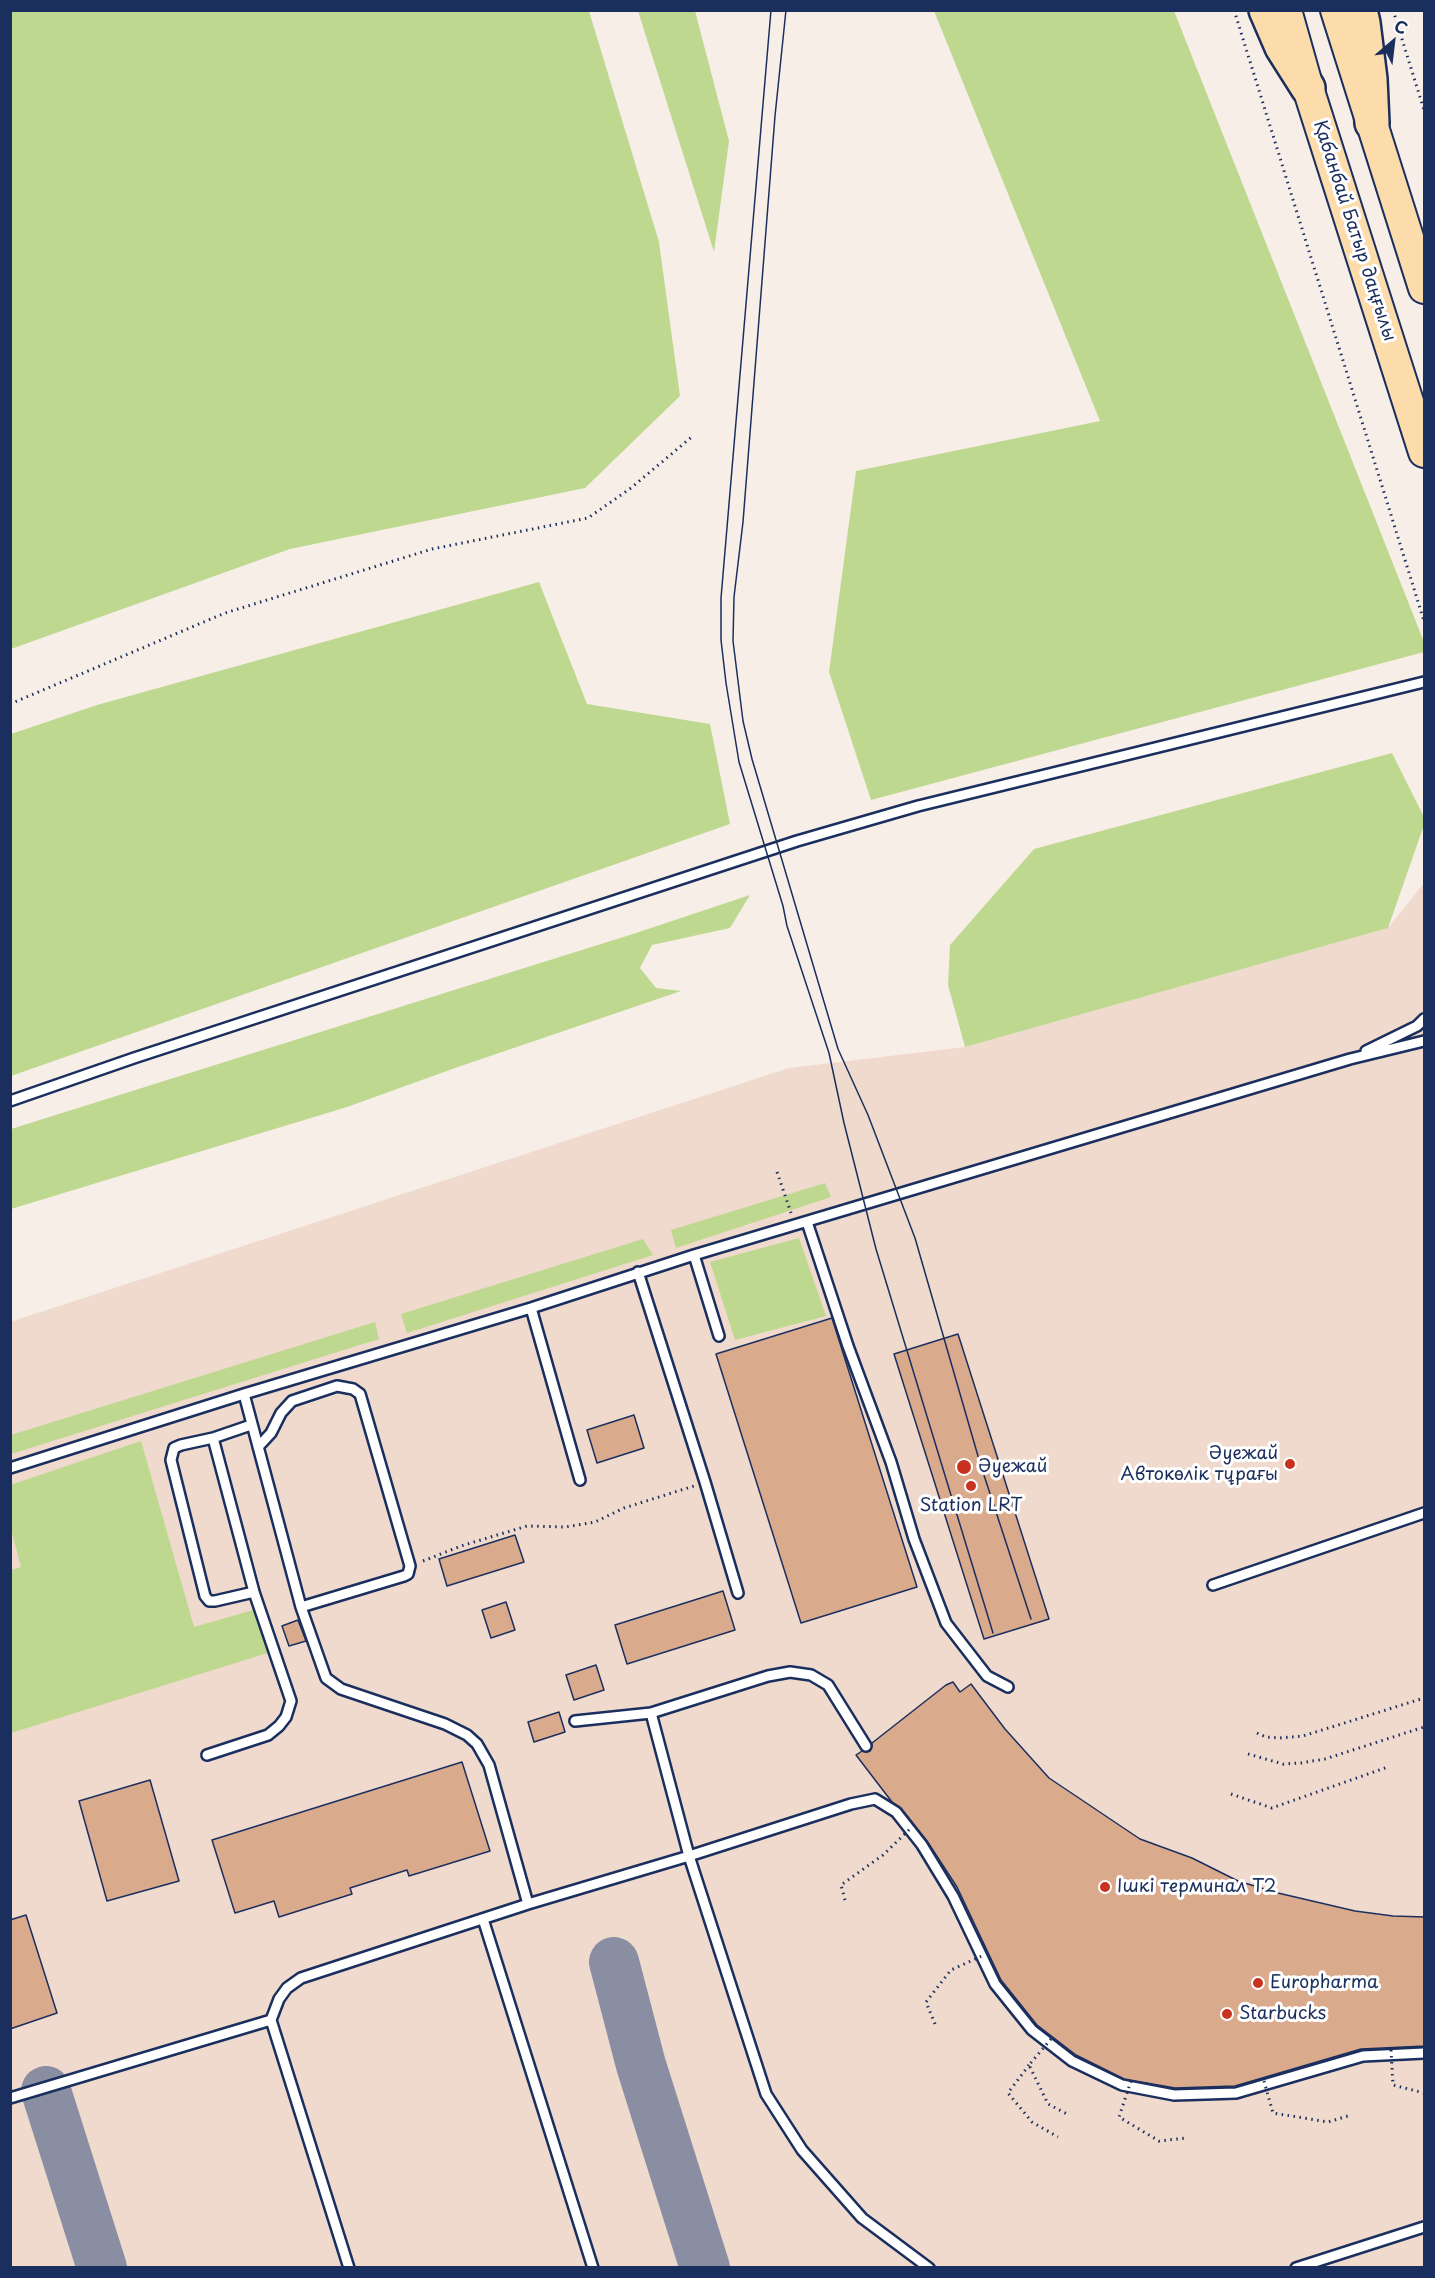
<!DOCTYPE html>
<meta charset="utf-8">
<style>
body{margin:0}
#map{position:relative;width:1435px;height:2278px;overflow:hidden;background:#f8eee8;font-family:"Playpen Sans",sans-serif}
canvas{display:block}
.frame{position:absolute;inset:0;border:12px solid #1b2f5e;pointer-events:none}
.north{position:absolute;left:1363px;top:12px;width:60px;height:60px;-webkit-text-stroke:4px #fff;paint-order:stroke;rotate:28deg;font-size:16px;font-weight:700;line-height:24px;text-align:center;color:#1b2f5e}
.north::after{content:'';display:block;margin:auto;width:21px;height:27px;background:#1b2f5e;clip-path:polygon(50% 0,100% 100%,50% 72%,0 100%)}
</style>
<div id="map">
<canvas width="1435" height="2278"></canvas>
<div class="frame"></div>
<div class="north">С</div>
</div>
<script>
const c = document.querySelector('canvas').getContext('2d');
c.lineJoin = 'round';
function paint(path, color) { c.fillStyle = color; c.fill(path, 'evenodd'); }
const poly = rows => new Path2D(rows.map(r => 'M' + r).join(''));
function stroke(path, color, width, dash) { c.strokeStyle = color; c.lineWidth = width; c.lineCap = dash ? 'butt' : 'round'; c.setLineDash(dash || []); c.stroke(path); }
function drawText(font, color, halo, rows, align = 'center') {
  c.font = font + ' "Playpen Sans",sans-serif'; c.lineWidth = 6; c.setLineDash([]); c.textBaseline = 'middle'; c.strokeStyle = halo; c.fillStyle = color; for (const [text, x, y, turn = 0] of rows) {
    c.save(); c.translate(x, y); c.rotate((+turn || 0) * Math.PI / 180); c.textAlign = isNaN(turn) ? turn : align; if (halo) c.strokeText(text, 0, 0); c.fillText(text, 0, 0); c.restore();
  }
}
const built = poly([
 [1424,883,1424,2267,11,2267,10,1322,789,1068,965,1047,1388,928]
]);
const green = poly([
 [11,10,589,11,659,242,680,396,585,488,290,549,11,649],
 [638,11,695,11,729,141,714,252],
 [934,11,1174,11,1424,642,1424,652,871,800,829,672,856,471,1100,421],
 [539,582,587,704,710,724,730,824,11,1076,11,734,97,705],
 [1392,753,1424,817,1424,825,1388,928,965,1047,948,985,950,945,1034,849],
 [750,895,730,928,652,945,640,968,656,988,681,991,458,1067,347,1107,11,1209,11,1129,636,933],
 [825,1183,831,1197,676,1248,671,1230],
 [799,1238,826,1316,735,1340,710,1262],
 [643,1239,653,1255,407,1333,401,1314],
 [375,1322,379,1339,11,1454,11,1435],
 [141,1441,194,1627,260,1608,274,1651,11,1733,11,1570,21,1567,11,1529,10,1485]
]);
const taxiway = poly([
 [614,1962,641,2065,705,2268],
 [46,2091,102,2268]
]);
const building = poly([
 [832,1318,917,1587,801,1623,716,1354,832,1318],
 [958,1334,1049,1619,984,1639,894,1354,958,1334],
 [634,1415,644,1448,597,1463,587,1430,634,1415],
 [515,1535,524,1562,447,1586,439,1559,515,1535],
 [723,1591,735,1630,627,1664,615,1625,723,1591],
 [506,1602,515,1630,491,1638,482,1610,506,1602],
 [298,1620,306,1641,289,1646,282,1626,298,1620],
 [596,1665,604,1690,574,1700,566,1675,596,1665],
 [953,1682,960,1692,971,1684,1005,1729,1049,1778,1140,1839,1192,1858,1238,1881,1278,1893,1355,1911,1393,1916,1425,1917,1425,2046,1361,2049,1235,2086,1175,2088,1124,2079,1076,2055,1037,2025,1001,1980,957,1887,927,1841,901,1808,892,1802,856,1755,862,1751,870,1751,872,1743,946,1685,953,1682],
 [559,1712,565,1732,534,1742,528,1722,559,1712],
 [462,1762,490,1851,409,1876,407,1870,350,1888,352,1894,279,1917,274,1901,235,1913,212,1840,462,1762],
 [150,1780,179,1881,107,1901,79,1801,150,1780],
 [26,1915,57,2013,10,2029,10,1920,26,1915]
]);
const path = poly([
 [1234,10,1424,621],
 [1393,10,1424,110],
 [10,704,225,613,432,549,588,518,631,488,694,435],
 [777,1172,791,1213],
 [423,1561,461,1546,527,1526,565,1527,595,1522,624,1508,694,1486],
 [1257,1733,1266,1737,1280,1738,1303,1736,1424,1698],
 [1248,1754,1283,1764,1301,1763,1325,1759,1424,1727],
 [1231,1794,1272,1808,1388,1767],
 [1029,2065,1008,2093,1032,2122,1058,2137]
]);
const lane = poly([
 [1366,1051,1417,1026,1424,1019],
 [10,1101,134,1058,797,841,918,806,1424,682],
 [807,1222,848,1346,891,1462,914,1539,946,1623,987,1676,1008,1687],
 [694,1255,719,1336],
 [638,1272,705,1482,738,1593],
 [531,1308,580,1480],
 [244,1394,301,1607,326,1678,341,1689,445,1724,467,1735,477,1744,489,1765,528,1904],
 [251,1425,213,1438,181,1445,174,1448,171,1460,205,1596,209,1601,215,1601,254,1592],
 [258,1447,271,1433,281,1413,292,1401,337,1386,353,1389,360,1394,410,1566,408,1574,404,1576,301,1607],
 [10,1468,244,1394,531,1308,694,1255,1350,1059,1424,1041],
 [1213,1585,1424,1513],
 [651,1713,768,1676,790,1672,811,1675,828,1685,866,1746],
 [575,1721,651,1713,689,1856,766,2094,802,2150,862,2218,929,2268],
 [207,1755,268,1735,279,1726,286,1717,291,1701,254,1592,213,1438],
 [483,1919,593,2268],
 [10,2098,271,2020],
 [349,2268,271,2020,279,1999,287,1988,301,1978,528,1904,689,1856,851,1804,875,1799,896,1812,922,1845,953,1896,995,1984,1032,2030,1072,2061,1122,2085,1174,2095,1236,2093,1363,2056,1424,2053],
 [1296,2268,1424,2227]
]);
const primary = poly([
 [1286,10,1308,88,1424,452],
 [1336,10,1424,288]
]);
const highway = poly([
 [1266,10,1282,47,1308,88],
 [1360,10,1363,23,1370,79,1372,123]
]);
const tram = poly([
 [771,10,721,598,721,640,726,683,739,762,783,906,787,926,829,1053,844,1123,876,1249,993,1633],
 [786,10,775,116,743,522,734,597,733,641,743,721,752,759,838,1049,868,1115,915,1238,980,1463,1031,1619]
]);
const pathBridge = poly([
 [845,1900,841,1885,883,1855,912,1827],
 [935,2024,926,2002,951,1970,984,1955],
 [1051,2039,1029,2065,1048,2104,1069,2115],
 [1391,2050,1393,2085,1424,2093],
 [1131,2081,1119,2117,1159,2141,1186,2138],
 [1264,2081,1273,2113,1328,2122,1351,2115]
]);
const markers = [
 [1290,1464,6,"#c8321e"],
 [964,1467,8,"#c8321e"],
 [971,1486,6,"#c8321e"],
 [1105,1887,6,"#c8321e"],
 [1258,1983,6,"#c8321e"],
 [1227,2014,6,"#c8321e"]
];
const streetNames = [
 ["Қабанбай Батыр даңғылы",1354,231,72]
];
const poiNames = [
 ["Әуежай",1278,1454,"right"],
 ["Автокөлік тұрағы",1278,1475,"right"],
 ["Әуежай",978,1467],
 ["Station LRT",971,1506,"center"],
 ["Ішкі терминал T2",1117,1887],
 ["Europharma",1270,1983],
 ["Starbucks",1239,2014]
];
paint(built, '#efdacd');
paint(green, '#bed890');
stroke(taxiway, '#8a8ea3', 50);
paint(building, '#daaa8d');
stroke(building, '#1b2f5e', 1.5);
stroke(lane, '#1b2f5e', 14);
stroke(primary, '#1b2f5e', 34);
stroke(highway, '#1b2f5e', 38);
stroke(path, '#1b2f5e', 3, [1.5, 4.5]);
stroke(lane, '#fff', 9);
stroke(primary, '#fddcac', 30);
stroke(highway, '#fddcac', 33);
stroke(tram, '#1b2f5e', 1.5);
stroke(pathBridge, '#1b2f5e', 3, [1.5, 4.5]);
for (const [x, y, r, color] of markers) { const dot = new Path2D(); dot.arc(x, y, r, 0, 2 * Math.PI); c.fillStyle = color; c.fill(dot); stroke(dot, '#fff', 2); }
drawText('18px', '#1b2f5e', '#fff', streetNames);
drawText('18px', '#1b2f5e', '#fff', poiNames, 'left');
</script>
